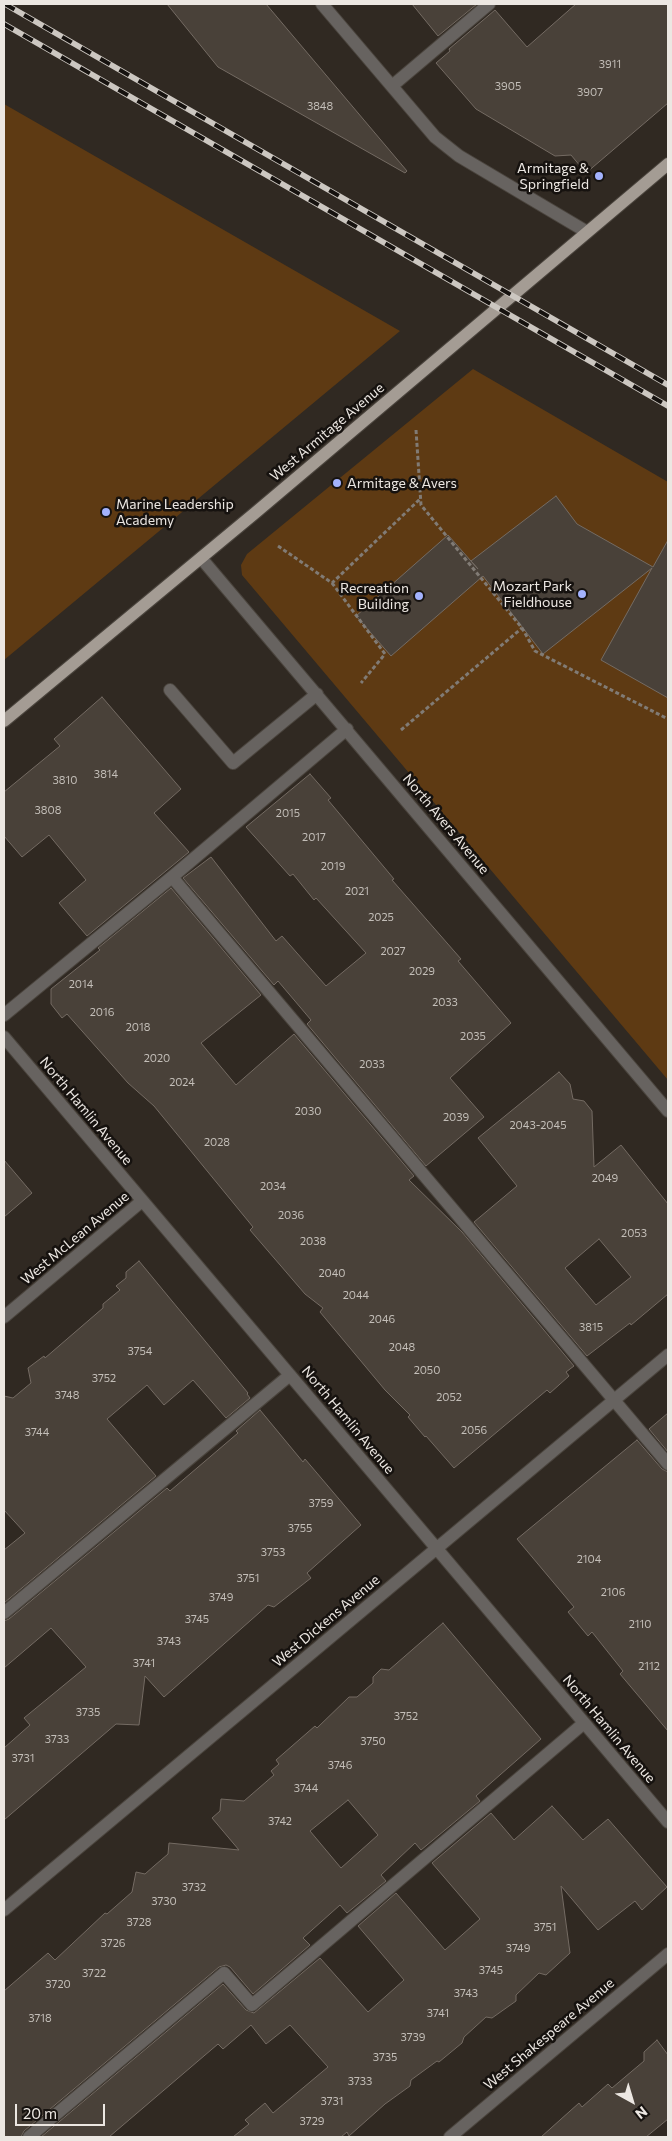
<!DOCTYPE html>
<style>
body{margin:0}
#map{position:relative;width:672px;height:2141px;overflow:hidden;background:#302922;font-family:Commissioner,sans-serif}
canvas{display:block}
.frame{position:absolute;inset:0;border:5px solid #ece7e2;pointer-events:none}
.north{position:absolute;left:607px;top:2076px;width:50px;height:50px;-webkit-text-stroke:4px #16120f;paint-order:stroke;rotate:141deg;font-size:14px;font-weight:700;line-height:20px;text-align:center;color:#ece7e2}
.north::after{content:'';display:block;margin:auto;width:18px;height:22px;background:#ece7e2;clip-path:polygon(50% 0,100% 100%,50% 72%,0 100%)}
.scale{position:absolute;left:15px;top:2104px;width:90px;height:22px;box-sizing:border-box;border:2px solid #ece7e2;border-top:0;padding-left:6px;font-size:15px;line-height:18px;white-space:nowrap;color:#ece7e2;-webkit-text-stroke:4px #16120f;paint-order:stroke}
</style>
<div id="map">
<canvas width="672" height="2141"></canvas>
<div class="frame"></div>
<div class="north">N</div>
<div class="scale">20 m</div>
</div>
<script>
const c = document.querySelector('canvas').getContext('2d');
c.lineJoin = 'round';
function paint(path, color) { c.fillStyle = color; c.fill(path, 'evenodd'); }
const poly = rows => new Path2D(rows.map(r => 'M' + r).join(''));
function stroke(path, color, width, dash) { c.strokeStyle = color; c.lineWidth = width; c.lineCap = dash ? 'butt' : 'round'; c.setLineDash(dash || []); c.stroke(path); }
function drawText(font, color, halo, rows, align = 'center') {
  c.font = font + ' Commissioner,sans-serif'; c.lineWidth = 5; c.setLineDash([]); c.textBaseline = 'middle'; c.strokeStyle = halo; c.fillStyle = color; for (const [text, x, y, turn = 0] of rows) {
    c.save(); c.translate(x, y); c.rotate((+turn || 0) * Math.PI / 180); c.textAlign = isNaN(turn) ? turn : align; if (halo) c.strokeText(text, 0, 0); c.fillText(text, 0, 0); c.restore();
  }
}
const green = poly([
 [4,104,400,331,4,660],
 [473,369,668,482,668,1080,242,575,241,565,247,554]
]);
const building = poly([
 [167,4,266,4,407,171,405,173,218,67,167,4],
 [412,4,477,4,438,36,412,4],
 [576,4,668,4,668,103,586,173,571,155,555,156,476,109,436,63,450,51,449,49,495,10,527,47,576,4],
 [556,496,577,524,653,567,668,540,668,698,601,660,652,568,543,654,483,576,391,656,356,616,448,535,478,569,471,561,556,496],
 [102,697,181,789,154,813,189,852,87,936,59,903,86,880,49,835,22,857,4,836,4,792,60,746,54,739,102,697],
 [310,774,331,798,328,800,394,879,392,880,461,959,458,961,511,1023,450,1078,484,1117,426,1166,307,1024,311,1020,278,981,274,985,183,878,211,857,276,941,282,936,326,986,366,953,316,898,314,900,293,874,290,876,246,827,310,774],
 [171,888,261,995,201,1043,236,1085,294,1034,414,1176,409,1180,462,1232,574,1366,566,1372,569,1376,550,1393,547,1390,454,1468,426,1436,425,1437,408,1417,410,1415,385,1390,320,1312,323,1308,305,1294,250,1230,253,1227,154,1106,128,1083,67,1014,62,1018,51,1004,51,989,100,950,98,948,171,888],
 [559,1072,570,1084,573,1099,584,1101,592,1111,594,1167,621,1145,668,1204,668,1294,631,1325,630,1323,587,1356,474,1222,517,1186,478,1138,559,1072],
 [599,1239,631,1277,596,1305,565,1268,599,1239],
 [4,1160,32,1193,4,1217,4,1160],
 [139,1261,248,1393,247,1394,250,1398,226,1418,193,1380,164,1405,147,1385,107,1419,156,1476,4,1603,4,1550,25,1533,4,1510,4,1396,13,1398,31,1383,28,1368,44,1356,45,1358,103,1308,103,1304,120,1290,116,1286,126,1278,126,1272,139,1261],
 [260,1410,303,1462,305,1459,361,1525,307,1573,311,1578,274,1607,268,1605,164,1697,145,1676,139,1725,116,1724,4,1820,4,1748,30,1725,24,1718,86,1667,51,1628,4,1668,4,1621,9,1619,167,1488,170,1491,238,1433,236,1431,260,1410],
 [668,1413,668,1452,649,1429,668,1413],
 [637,1440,662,1469,668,1472,668,1731,620,1674,623,1671,592,1632,588,1636,568,1612,574,1607,517,1539,637,1440],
 [443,1623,541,1739,476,1796,480,1801,421,1850,415,1843,381,1875,386,1881,347,1913,340,1905,303,1938,310,1945,253,1994,230,1967,226,1965,219,1967,24,2131,21,2137,4,2137,4,1991,48,1953,55,1960,105,1913,107,1914,132,1892,136,1872,145,1874,154,1866,168,1854,169,1843,239,1850,212,1818,220,1811,221,1799,244,1801,274,1775,271,1771,279,1764,276,1760,315,1726,317,1728,349,1697,357,1697,373,1683,373,1677,381,1669,389,1670,443,1623],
 [348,1800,378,1835,341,1868,310,1831,348,1800],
 [552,1806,583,1840,608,1819,667,1887,642,1910,635,1901,598,1930,561,1886,570,1953,546,1975,539,1973,516,1995,516,2001,492,2018,486,2017,464,2037,462,2043,439,2062,437,2061,411,2080,410,2086,385,2104,349,2136,347,2132,341,2137,233,2137,249,2124,245,2120,265,2103,273,2113,328,2067,290,2025,266,2044,251,2025,223,2049,218,2044,109,2137,41,2137,223,1984,246,2010,254,2013,320,1958,368,2012,404,1980,358,1926,396,1893,445,1950,480,1919,432,1863,491,1813,514,1840,552,1806],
 [657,2040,668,2055,668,2119,646,2137,541,2137,579,2103,582,2107,608,2084,612,2088,644,2061,644,2052,657,2040]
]);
const path = poly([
 [416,430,421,505,522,628,535,651,668,719],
 [278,546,332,583,420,499],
 [332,583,385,654,361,683],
 [401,730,522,628]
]);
const minor = poly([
 [322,4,435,137,459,156,587,232],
 [392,86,489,4],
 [201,558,668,1111],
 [170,690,233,763,317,694],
 [172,877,668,1464],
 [4,1015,172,877,347,729],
 [4,1037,668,1822],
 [4,1317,142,1201],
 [4,1613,290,1375],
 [4,1910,668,1355],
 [29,2137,224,1973,252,2005,584,1723],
 [450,2137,668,1954]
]);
const major = poly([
 [4,721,255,513,668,164]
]);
const rail = poly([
 [5,4,668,385],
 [4,24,668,406]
]);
const markers = [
 [599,176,5,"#a3b2fd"],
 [337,483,5,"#a3b2fd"],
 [106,512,5,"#a3b2fd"],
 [582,594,5,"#a3b2fd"],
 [419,596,5,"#a3b2fd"]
];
const numberNames = [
 ["3911",610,64],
 ["3905",508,86],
 ["3907",590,92],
 ["3848",320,106],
 ["3814",106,774],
 ["3810",65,780],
 ["3808",48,810],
 ["2015",288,813],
 ["2017",314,837],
 ["2019",333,866],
 ["2021",357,891],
 ["2025",381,917],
 ["2027",393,951],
 ["2029",422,971],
 ["2014",81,984],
 ["2033",445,1002],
 ["2016",102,1012],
 ["2018",138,1027],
 ["2035",473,1036],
 ["2020",157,1058],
 ["2033",372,1064],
 ["2024",182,1082],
 ["2030",308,1111],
 ["2039",456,1117],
 ["2043-2045",538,1125],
 ["2028",217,1142],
 ["2049",605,1178],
 ["2034",273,1186],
 ["2036",291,1215],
 ["2053",634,1233],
 ["2038",313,1241],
 ["2040",332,1273],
 ["2044",356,1295],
 ["2046",382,1319],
 ["3815",591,1327],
 ["2048",402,1347],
 ["3754",140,1351],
 ["2050",427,1370],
 ["3752",104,1378],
 ["3748",67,1395],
 ["2052",449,1397],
 ["2056",474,1430],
 ["3744",37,1432],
 ["3759",321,1503],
 ["3755",300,1528],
 ["3753",273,1552],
 ["2104",589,1559],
 ["3751",248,1578],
 ["2106",613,1592],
 ["3749",221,1597],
 ["3745",197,1619],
 ["2110",640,1624],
 ["3743",169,1641],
 ["3741",144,1663],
 ["2112",649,1666],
 ["3735",88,1712],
 ["3752",406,1716],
 ["3733",57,1739],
 ["3750",373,1741],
 ["3731",23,1758],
 ["3746",340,1765],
 ["3744",306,1788],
 ["3742",280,1821],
 ["3732",194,1887],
 ["3730",164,1901],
 ["3728",139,1922],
 ["3751",545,1927],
 ["3726",113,1943],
 ["3749",518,1948],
 ["3745",491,1970],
 ["3722",94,1973],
 ["3720",58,1984],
 ["3743",466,1993],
 ["3741",438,2013],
 ["3718",40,2018],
 ["3739",413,2037],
 ["3735",385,2057],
 ["3733",360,2081],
 ["3731",332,2101],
 ["3729",312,2121]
];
const poiNames = [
 ["Armitage &",589,168],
 ["Springfield",589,184],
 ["Armitage & Avers",347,483,"left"],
 ["Marine Leadership",116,504,"left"],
 ["Academy",116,520,"left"],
 ["Mozart Park",572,586],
 ["Fieldhouse",572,602],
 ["Recreation",409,588],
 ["Building",409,604]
];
const streetNames = [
 ["West Armitage Avenue",327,432,-40],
 ["North Avers Avenue",446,824,50],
 ["North Hamlin Avenue",86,1111,50],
 ["West McLean Avenue",75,1238,-40],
 ["North Hamlin Avenue",348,1420,50],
 ["West Dickens Avenue",326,1621,-40],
 ["North Hamlin Avenue",609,1729,50],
 ["West Shakespeare Avenue",549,2034,-40]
];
paint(green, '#5e3a13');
paint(building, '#494139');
stroke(building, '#746b63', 1);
stroke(minor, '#4a443d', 14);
stroke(major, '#4a443d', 14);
stroke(path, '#817b75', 3, [4, 2.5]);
stroke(minor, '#676360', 12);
stroke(major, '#a49c94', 12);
stroke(rail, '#ccc7c1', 5.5);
stroke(rail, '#16120f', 4, [11]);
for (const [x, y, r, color] of markers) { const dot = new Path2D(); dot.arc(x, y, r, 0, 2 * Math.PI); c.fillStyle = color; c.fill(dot); stroke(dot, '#16120f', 2); }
drawText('11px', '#c3beb8', null, numberNames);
drawText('14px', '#ece7e2', '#16120f', poiNames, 'right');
drawText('14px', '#ece7e2', '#16120f', streetNames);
</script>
